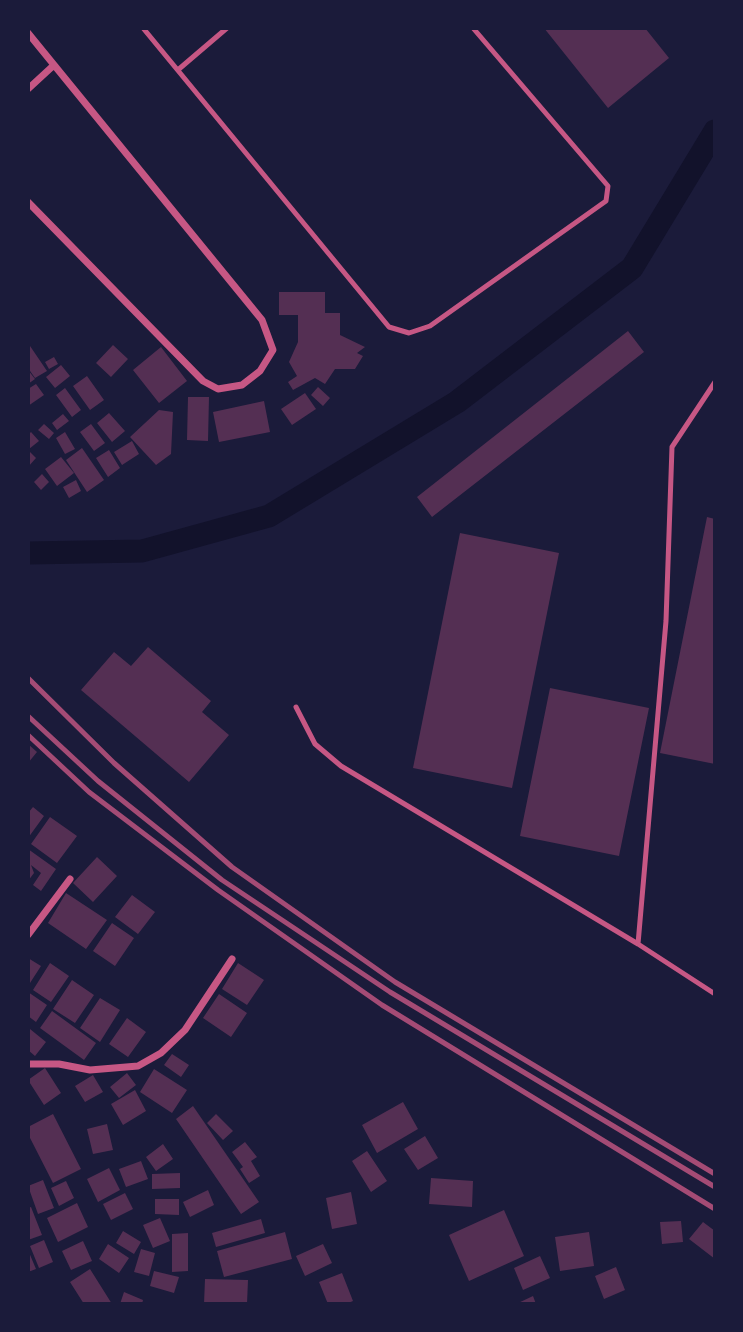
<!DOCTYPE html>
<style>
body{margin:0}
#map{position:relative;width:743px;height:1332px;overflow:hidden;background:#1b1b3a;font-family:"IBM Plex Sans",sans-serif}
canvas{display:block}
.frame{position:absolute;inset:0;border:30px solid #1b1b3a;pointer-events:none}
</style>
<div id="map">
<canvas width="743" height="1332"></canvas>
<div class="frame"></div>
</div>
<script>
const c = document.querySelector('canvas').getContext('2d');
c.lineJoin = 'round';
const poly = rows => new Path2D(rows.map(r => 'M' + r).join(''));
function stroke(path, color, width, dash) { c.strokeStyle = color; c.lineWidth = width; c.lineCap = dash ? 'butt' : 'round'; c.setLineDash(dash || []); c.stroke(path); }
function paint(path, color) { c.fillStyle = color; c.fill(path, 'evenodd'); }
const canal = poly([
 [28,553,142,551,269,516,457,402,632,268,715,131]
]);
const building = poly([
 [544,28,645,28,669,58,608,108],
 [279,292,325,292,325,313,340,313,340,335,365,347,357,353,363,356,355,369,335,369,325,384,315,378,293,390,288,382,297,376,289,362,298,342,298,315,279,315],
 [628,331,644,352,432,517,417,497],
 [28,343,47,371,35,378,28,368],
 [113,345,128,359,111,377,96,363],
 [161,347,187,381,159,403,133,370],
 [54,357,58,364,49,369,45,362],
 [61,365,70,376,55,388,46,377],
 [28,370,35,379,28,384],
 [87,376,104,400,90,410,73,386],
 [36,384,44,395,28,406,28,389],
 [318,387,330,398,323,406,311,395],
 [65,388,81,410,72,417,56,395],
 [305,393,316,409,292,425,281,409],
 [188,397,209,397,208,441,187,440],
 [264,401,270,432,219,442,213,412],
 [159,410,173,412,171,454,156,465,130,437],
 [109,413,125,431,112,442,97,423],
 [63,414,69,421,57,430,52,423],
 [44,424,54,433,49,439,38,430],
 [91,424,105,443,94,451,80,432],
 [31,432,39,441,29,449,28,447,28,435],
 [65,432,75,449,65,454,56,438],
 [132,441,139,454,122,465,114,452],
 [82,448,104,480,87,492,66,460],
 [28,450,36,458,28,467],
 [109,450,120,468,108,477,96,458],
 [61,457,74,473,57,486,45,469],
 [42,474,49,482,41,490,34,482],
 [76,480,81,491,69,498,63,487],
 [707,517,715,519,715,764,660,753],
 [460,533,559,553,512,788,413,768],
 [148,647,211,701,202,712,229,735,189,782,81,690,114,652,131,666],
 [550,688,649,708,619,856,520,836],
 [28,744,37,752,28,763],
 [33,807,44,816,28,838,28,813],
 [50,817,77,836,57,863,31,844],
 [28,849,56,869,41,891,33,885,41,873,31,865,34,873,28,881],
 [97,857,117,876,93,902,73,883],
 [66,893,107,920,86,949,48,923],
 [132,895,155,912,138,934,115,917],
 [112,923,134,938,115,966,93,951],
 [28,958,41,966,30,983,28,982],
 [50,963,69,976,51,1002,33,990],
 [238,963,264,980,247,1005,222,989],
 [72,980,94,995,75,1023,53,1009],
 [28,992,47,1005,36,1022,28,1016],
 [219,994,247,1013,231,1037,203,1018],
 [100,998,120,1010,100,1042,80,1028],
 [52,1011,96,1043,84,1060,40,1028],
 [127,1018,146,1032,128,1057,109,1044],
 [30,1029,46,1042,35,1056,28,1050,28,1032],
 [172,1054,189,1065,181,1077,164,1065],
 [45,1068,61,1093,44,1105,28,1080],
 [154,1069,187,1090,172,1113,140,1092],
 [127,1073,136,1085,119,1098,110,1087],
 [93,1075,103,1092,85,1102,75,1086],
 [135,1090,146,1111,123,1125,111,1104],
 [403,1102,418,1129,377,1153,362,1125],
 [193,1106,259,1202,241,1214,176,1119],
 [53,1114,81,1169,53,1183,28,1134,28,1127],
 [216,1114,233,1131,223,1140,207,1123],
 [107,1124,113,1150,93,1154,87,1129],
 [425,1136,438,1158,418,1170,404,1149],
 [245,1142,257,1157,251,1161,260,1176,249,1183,240,1169,243,1167,232,1152],
 [163,1144,173,1159,156,1171,146,1157],
 [367,1151,387,1181,371,1192,352,1161],
 [141,1161,148,1179,126,1187,119,1169],
 [109,1168,120,1190,98,1202,87,1179],
 [180,1173,180,1188,152,1189,152,1174],
 [431,1178,473,1181,472,1207,429,1204],
 [43,1180,54,1208,38,1214,28,1186],
 [66,1181,74,1198,59,1206,51,1188],
 [208,1190,214,1205,190,1217,183,1202],
 [351,1192,357,1224,332,1229,326,1198],
 [125,1193,133,1209,111,1220,103,1204],
 [155,1199,179,1199,179,1215,155,1214],
 [77,1203,88,1227,58,1242,47,1218],
 [31,1207,42,1235,28,1240,28,1208],
 [504,1210,524,1256,469,1281,449,1235],
 [160,1218,170,1241,153,1248,143,1225],
 [261,1219,265,1233,216,1247,212,1233],
 [681,1221,683,1242,662,1244,660,1222],
 [703,1222,715,1231,715,1259,689,1239],
 [123,1231,141,1242,134,1254,116,1243],
 [285,1232,292,1259,224,1277,217,1251],
 [589,1232,594,1266,560,1271,555,1237],
 [188,1233,188,1271,172,1272,172,1234],
 [44,1240,53,1262,39,1268,30,1246],
 [83,1241,92,1261,71,1270,62,1251],
 [108,1244,129,1258,119,1273,99,1259],
 [323,1244,332,1263,305,1276,296,1256],
 [141,1249,155,1253,149,1276,134,1272],
 [28,1250,36,1269,28,1272],
 [540,1256,550,1278,523,1290,514,1268],
 [616,1267,625,1290,604,1299,595,1276],
 [90,1269,112,1304,84,1304,70,1282],
 [154,1271,179,1277,174,1293,150,1286],
 [342,1273,353,1301,346,1304,328,1304,319,1282],
 [205,1279,248,1280,247,1304,204,1304],
 [124,1292,143,1300,142,1304,120,1304],
 [533,1296,536,1304,516,1304]
]);
const service = poly([
 [143,28,389,327,409,333,430,326,606,201,608,186,473,28],
 [179,69,227,28],
 [296,707,315,744,341,766,638,944,715,994],
 [638,944,666,621,672,447,715,382]
]);
const minor = poly([
 [28,33,262,320,273,350,260,371,242,385,218,389,203,381,28,202],
 [28,89,54,65],
 [28,935,70,879],
 [28,1064,59,1064,90,1070,138,1066,161,1053,185,1030,232,959]
]);
const rail = poly([
 [28,678,114,763,232,867,395,982,715,1174],
 [28,716,98,781,222,880,390,992,715,1187],
 [28,735,89,792,218,890,382,1005,715,1209]
]);
stroke(canal, '#12122b', 23);
paint(building, '#542f53');
stroke(service, '#c65784', 5);
stroke(minor, '#c65784', 7);
stroke(rail, '#a44b75', 5);
</script>
